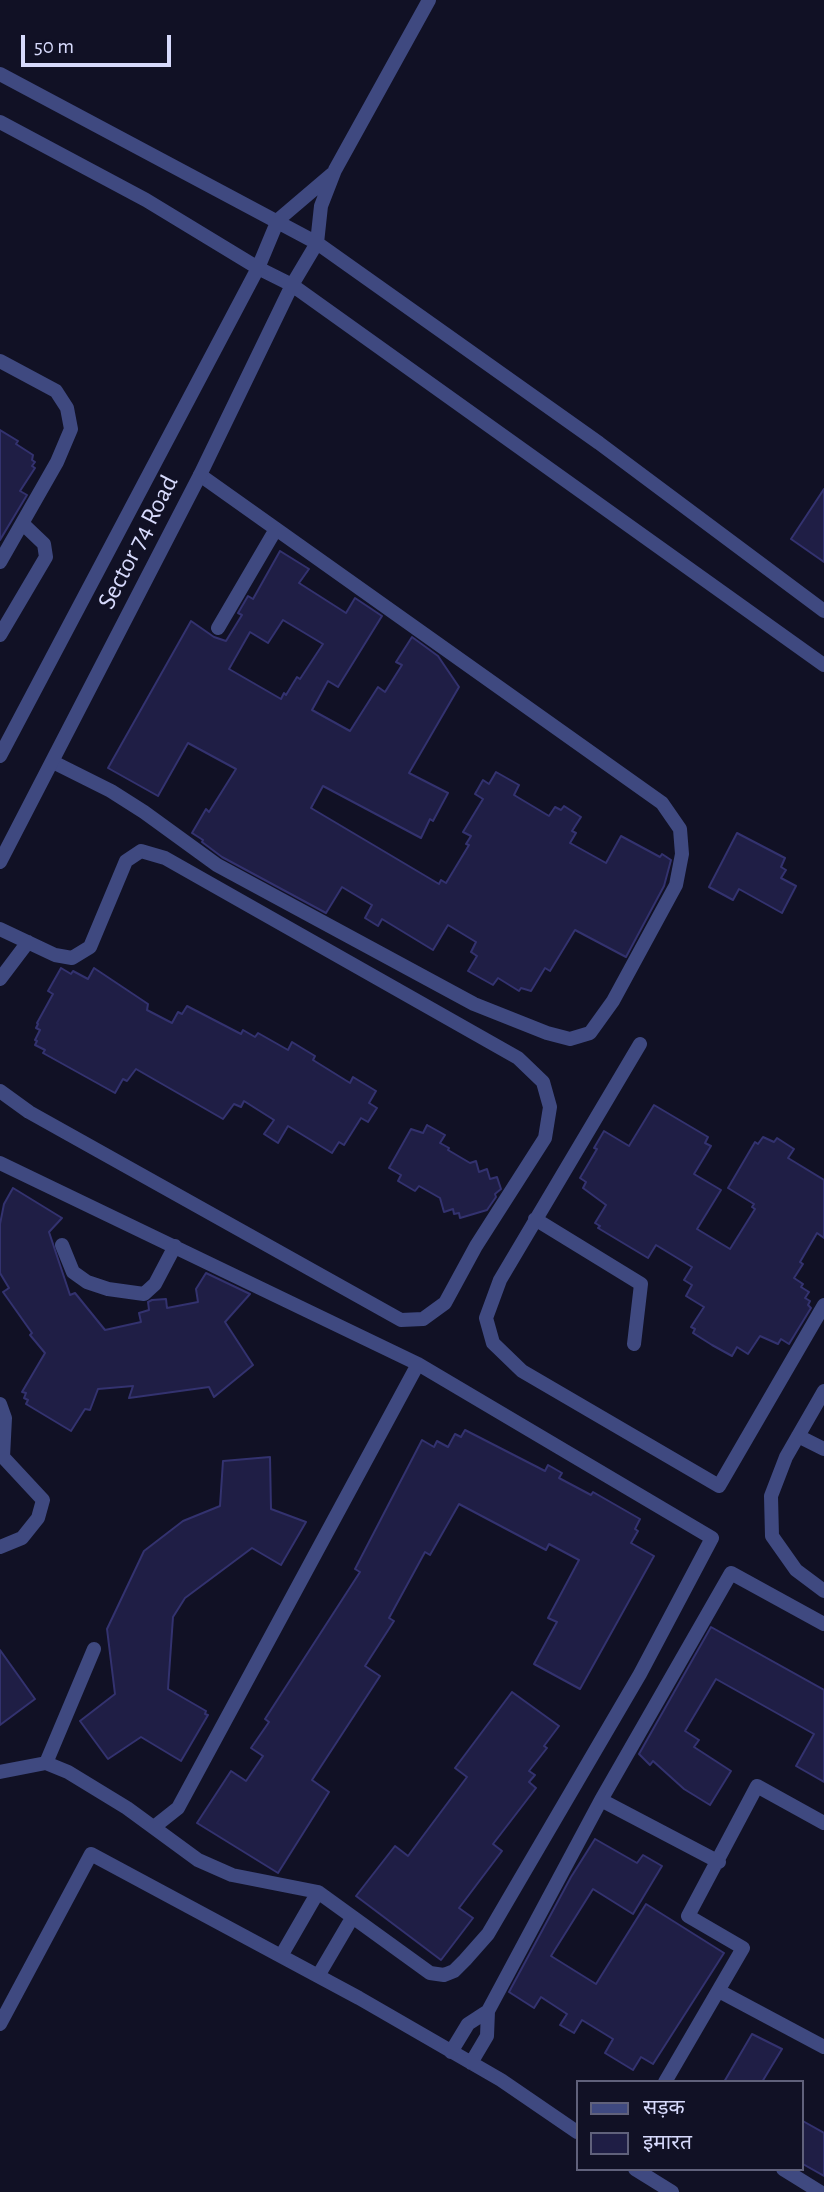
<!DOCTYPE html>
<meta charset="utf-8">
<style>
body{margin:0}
#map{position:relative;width:824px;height:2192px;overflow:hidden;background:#111125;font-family:"Alegreya Sans","Noto Sans Devanagari",sans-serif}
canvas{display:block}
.legend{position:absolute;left:576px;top:2080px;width:228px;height:91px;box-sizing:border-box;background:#111125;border:2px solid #60617b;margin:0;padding:9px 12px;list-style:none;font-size:21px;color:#d7dafc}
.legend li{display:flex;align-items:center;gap:14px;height:35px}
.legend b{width:35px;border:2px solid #60617b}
.scale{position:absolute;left:21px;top:35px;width:150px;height:32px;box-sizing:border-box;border:4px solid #d7dafc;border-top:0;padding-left:9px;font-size:21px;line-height:24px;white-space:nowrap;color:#d7dafc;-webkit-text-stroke:5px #111125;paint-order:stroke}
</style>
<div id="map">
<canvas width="824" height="2192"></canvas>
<ul class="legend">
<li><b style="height:9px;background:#3f4980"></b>सड़क</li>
<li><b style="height:19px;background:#1f1e45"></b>इमारत</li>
</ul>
<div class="scale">50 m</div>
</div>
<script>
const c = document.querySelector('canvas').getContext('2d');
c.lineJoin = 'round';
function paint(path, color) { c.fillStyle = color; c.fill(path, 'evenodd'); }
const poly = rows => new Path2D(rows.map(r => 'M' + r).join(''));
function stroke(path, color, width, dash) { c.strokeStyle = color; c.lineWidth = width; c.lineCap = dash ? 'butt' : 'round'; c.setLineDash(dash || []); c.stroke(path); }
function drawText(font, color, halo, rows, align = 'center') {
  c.font = font + ' "Alegreya Sans",sans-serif'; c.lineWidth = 5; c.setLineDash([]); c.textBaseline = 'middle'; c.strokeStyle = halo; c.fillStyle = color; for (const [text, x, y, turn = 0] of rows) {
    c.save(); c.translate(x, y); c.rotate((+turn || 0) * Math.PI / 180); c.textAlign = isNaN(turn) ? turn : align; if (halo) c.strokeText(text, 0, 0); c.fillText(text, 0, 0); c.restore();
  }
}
const building = poly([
 [0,430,18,441,16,444,33,455,32,460,35,462,32,466,35,468,20,491,27,495,0,540,0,430],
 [824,489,824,562,791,539,824,489],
 [280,551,309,569,299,583,346,613,355,598,382,616,338,687,328,681,312,710,350,731,378,687,385,692,402,665,396,662,412,637,438,656,459,687,409,773,448,793,433,821,430,819,421,838,323,786,311,808,439,884,441,880,446,883,469,845,466,844,471,836,463,832,483,799,475,794,483,780,489,784,496,772,519,785,514,795,549,816,555,807,561,810,564,806,581,817,572,831,576,833,570,843,606,863,621,836,660,857,662,854,671,860,664,886,626,957,575,930,550,971,545,968,531,991,521,988,519,991,498,978,493,985,468,971,477,956,471,952,476,942,448,925,433,950,382,919,378,926,365,918,372,905,342,887,326,913,222,857,202,842,203,840,192,833,206,809,209,812,236,769,188,743,158,796,108,768,191,621,214,637,226,641,242,615,238,613,248,596,253,599,280,551],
 [283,620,323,644,300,679,297,677,286,695,284,693,281,699,229,669,250,632,268,643,283,620],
 [737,833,785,858,781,867,786,870,781,878,796,886,782,913,739,889,733,900,709,887,737,833],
 [61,968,71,974,73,971,88,979,94,968,148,1004,147,1010,172,1023,178,1012,182,1014,187,1006,241,1034,243,1030,255,1037,258,1033,288,1050,292,1042,315,1056,313,1060,350,1083,353,1077,376,1091,369,1103,377,1108,368,1122,361,1118,344,1145,339,1142,332,1153,288,1126,278,1143,264,1134,274,1120,244,1101,241,1107,234,1104,223,1119,136,1069,127,1081,123,1079,115,1093,43,1053,45,1050,35,1045,37,1041,35,1040,40,1030,36,1028,38,1024,37,1023,53,994,48,991,61,968],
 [654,1105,708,1137,705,1143,711,1146,694,1174,721,1190,697,1229,730,1249,755,1209,752,1207,754,1204,728,1188,755,1142,758,1144,763,1137,774,1142,777,1138,794,1149,788,1158,824,1180,824,1238,817,1233,800,1262,803,1264,794,1278,803,1284,801,1287,809,1292,805,1298,810,1301,808,1305,811,1308,789,1344,781,1339,778,1344,760,1336,748,1354,737,1347,732,1356,712,1345,693,1333,695,1329,691,1327,704,1307,686,1296,692,1285,684,1280,692,1267,656,1245,648,1258,598,1228,600,1226,595,1223,606,1205,583,1188,586,1182,580,1178,597,1149,594,1148,604,1131,629,1146,654,1105],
 [427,1125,445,1135,440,1143,449,1148,448,1150,470,1163,476,1161,479,1172,487,1169,490,1179,497,1177,501,1189,495,1194,496,1197,487,1210,460,1218,459,1213,454,1214,453,1209,444,1212,440,1198,419,1186,415,1191,398,1181,401,1175,389,1168,411,1129,423,1133,427,1125],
 [13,1188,62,1218,49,1232,70,1295,75,1293,105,1330,141,1322,139,1313,149,1310,148,1302,152,1300,166,1299,167,1308,198,1302,196,1289,206,1273,250,1294,225,1322,253,1365,214,1397,209,1387,129,1398,133,1386,98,1389,90,1410,85,1409,71,1431,26,1404,28,1400,24,1398,26,1393,22,1392,45,1353,30,1335,32,1333,3,1292,9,1288,0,1273,0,1224,4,1204,13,1188],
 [465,1430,545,1471,548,1465,562,1473,559,1478,591,1495,593,1492,640,1519,635,1529,638,1531,631,1543,654,1556,580,1689,534,1664,557,1622,548,1618,579,1560,549,1544,546,1550,459,1504,430,1555,425,1552,389,1618,394,1621,365,1666,380,1676,312,1780,329,1792,278,1873,197,1823,231,1771,246,1781,263,1756,251,1748,269,1722,265,1719,360,1572,355,1569,422,1440,434,1447,437,1441,448,1447,455,1434,461,1437,465,1430],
 [270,1457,271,1509,306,1522,281,1565,252,1548,185,1598,173,1617,168,1689,206,1711,205,1714,208,1715,181,1761,141,1737,108,1759,80,1721,115,1694,107,1629,144,1551,183,1521,220,1506,223,1461,270,1457],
 [711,1627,824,1690,824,1782,796,1766,814,1734,716,1679,685,1731,699,1740,694,1747,731,1771,710,1805,684,1789,653,1761,650,1765,639,1754,711,1627],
 [0,1650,35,1699,0,1725,0,1650],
 [512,1692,559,1726,544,1746,547,1748,529,1771,535,1775,529,1782,536,1788,493,1844,502,1851,459,1908,473,1918,441,1960,356,1896,395,1846,408,1856,467,1777,455,1768,512,1692],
 [595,1839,637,1863,643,1855,662,1866,633,1914,593,1889,551,1956,596,1984,646,1904,724,1953,653,2064,641,2057,633,2070,605,2053,613,2039,582,2020,574,2033,560,2025,567,2014,541,1997,534,2008,509,1992,571,1877,595,1839],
 [752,2034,782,2049,762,2082,724,2082,752,2034],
 [801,2120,824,2133,824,2176,801,2163,801,2120]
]);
const minor = poly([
 [0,361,56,391,67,408,71,429,57,462,0,562],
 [218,628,276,529],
 [0,635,46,557,44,544,22,523],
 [53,762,111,791,144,812,217,865,474,1004,547,1033,570,1039,590,1033,613,1001,676,885,682,854,680,829,662,803,200,475],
 [0,929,55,955,72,958,90,947,126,861,141,851,165,858,518,1058,543,1082,550,1107,545,1138,476,1246,445,1303,423,1319,401,1320,29,1112,0,1091],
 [0,979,28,942],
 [640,1044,500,1280,486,1318,493,1343,522,1371,719,1486,824,1305],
 [0,1163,418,1364,712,1538,640,1674,488,1934,465,1960,454,1971,444,1975,430,1973,318,1892,232,1875,198,1860,127,1808,68,1772,46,1763,0,1772],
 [535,1219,641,1284,634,1344],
 [62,1245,73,1272,87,1282,108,1289,144,1294,155,1284,175,1246],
 [824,1391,786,1457,771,1496,772,1536,796,1570,824,1591],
 [0,1404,5,1418,3,1457,43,1500,38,1518,22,1538,0,1547],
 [798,1436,824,1449],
 [46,1763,94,1649],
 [601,1800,731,1573,824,1624],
 [154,1827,178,1808,418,1364],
 [281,1956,318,1892],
 [318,1976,352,1918],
 [719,1991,824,2047],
 [0,2024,91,1854,359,1998,501,2080,577,2132],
 [451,2052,468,2024,488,2011],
 [471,2063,487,2036,488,2011,601,1800,719,1862],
 [665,2082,743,1948,688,1916,757,1786,824,1823],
 [635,2169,672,2192],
 [783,2169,820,2192]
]);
const tertiary = poly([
 [0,74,317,243,599,443,824,611],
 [0,122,146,200,258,268,292,285,824,665],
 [0,756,258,268,278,220,332,174],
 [0,862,200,475,292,285,317,243,321,206,335,170,429,0]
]);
const streetNames = [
 ["Sector 74 Road",138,542,-63]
];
paint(building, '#1f1e45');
stroke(building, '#33326f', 2);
stroke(minor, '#3f4980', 14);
stroke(tertiary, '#3f4980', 14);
drawText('26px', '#d7dafc', '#111125', streetNames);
</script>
